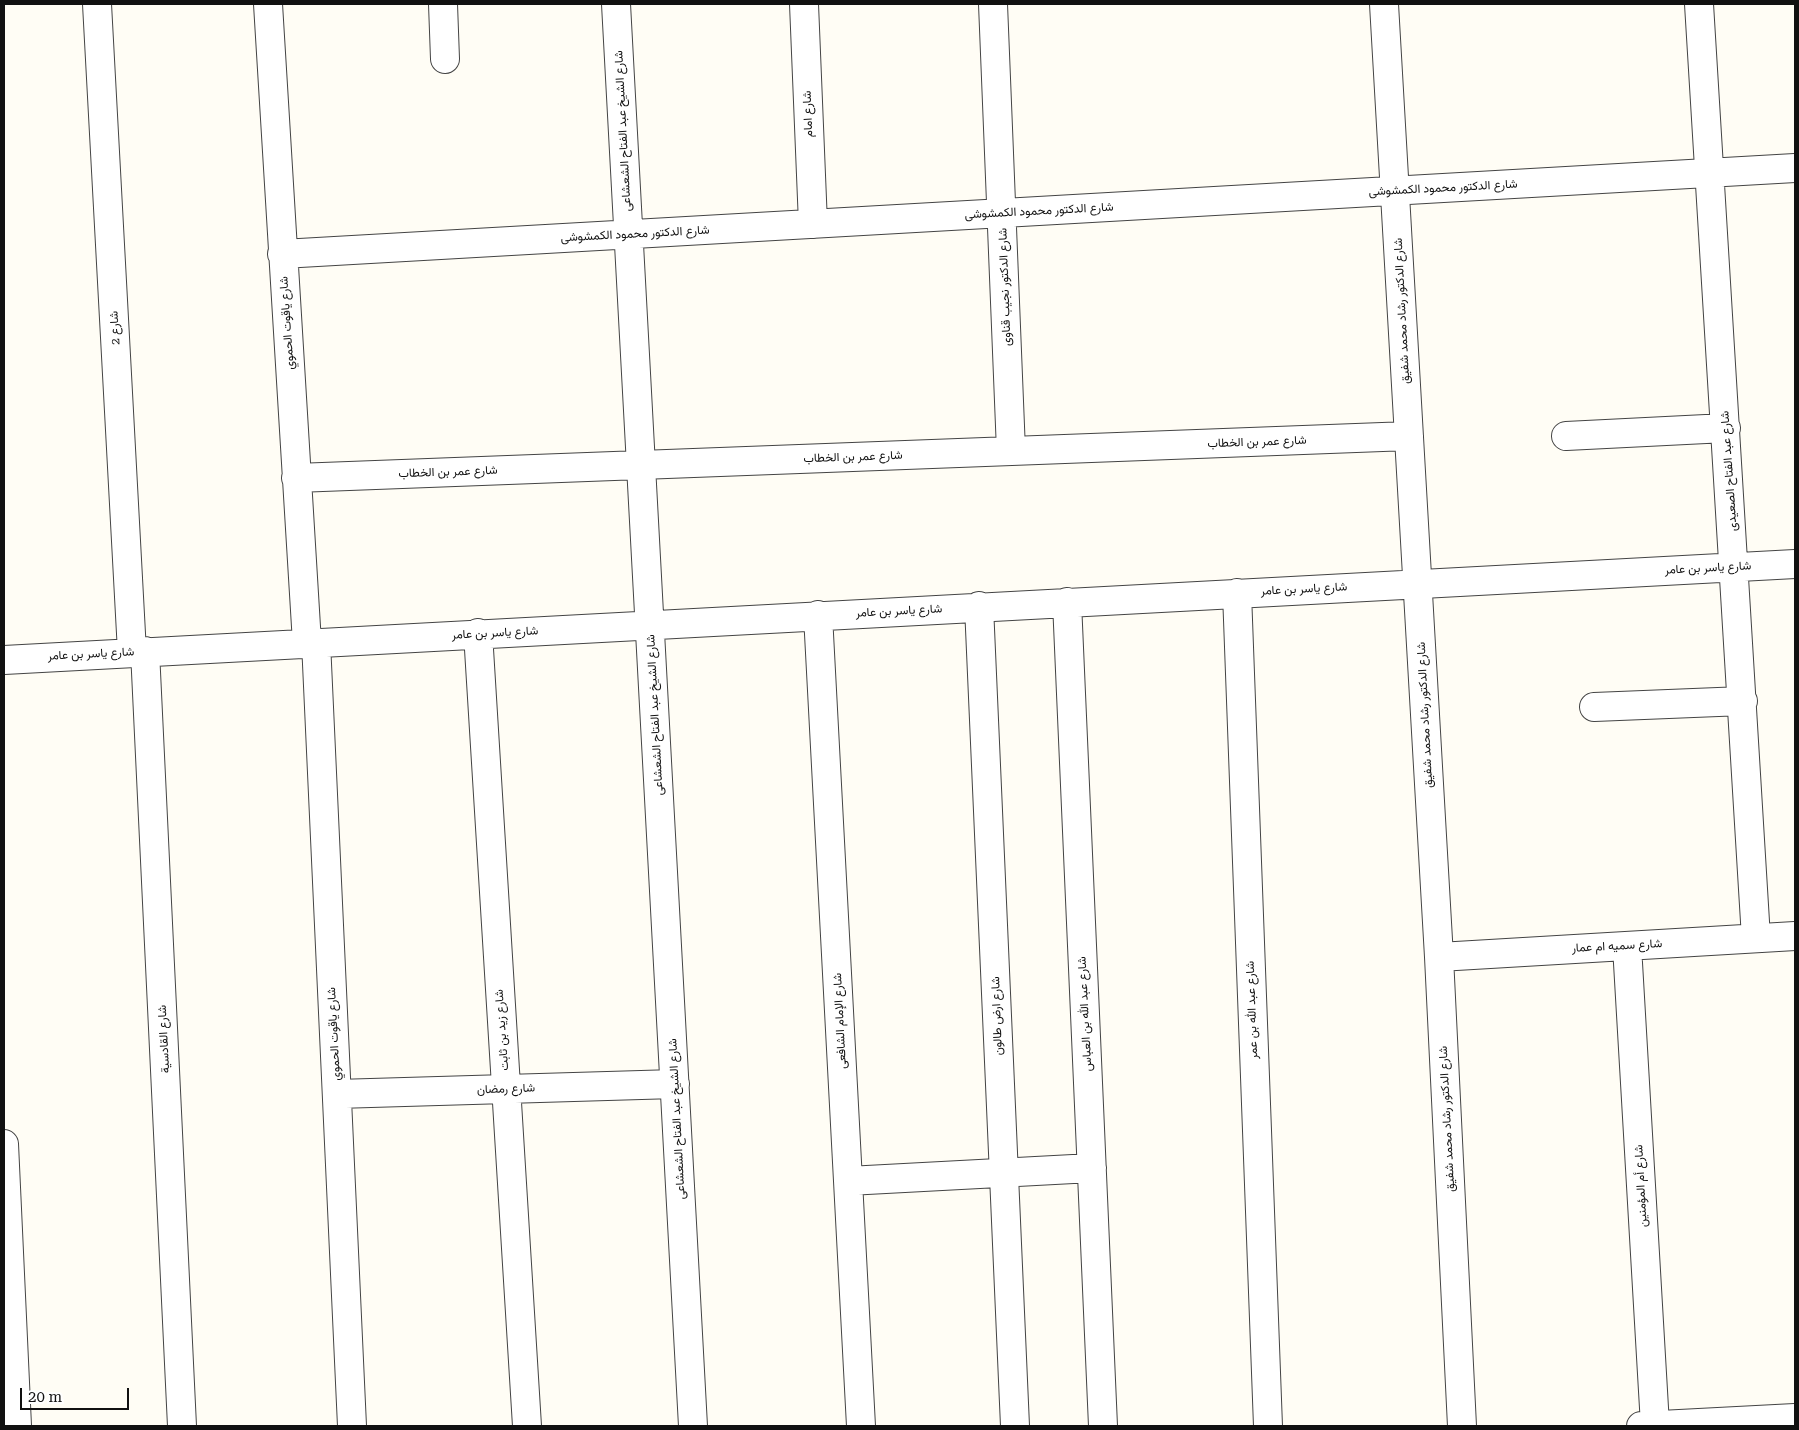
<!DOCTYPE html>
<meta charset="utf-8">
<style>
body{margin:0}
#map{position:relative;width:1799px;height:1430px;overflow:hidden;background:#fffdf5;font-family:"Roboto Serif",serif}
canvas{display:block}
.frame{position:absolute;inset:0;border:5px solid #111;pointer-events:none}
.scale{position:absolute;left:20px;top:1388px;width:109px;height:22px;box-sizing:border-box;border:2px solid #111;border-top:0;padding-left:6px;font-size:15px;line-height:18px;white-space:nowrap;color:#111;-webkit-text-stroke:4px #fff;paint-order:stroke}
</style>
<div id="map">
<canvas width="1799" height="1430"></canvas>
<div class="frame"></div>
<div class="scale">20 m</div>
</div>
<script>
const c = document.querySelector('canvas').getContext('2d');
c.lineJoin = 'round';
const poly = rows => new Path2D(rows.map(r => 'M' + r).join(''));
function stroke(path, color, width, dash) { c.strokeStyle = color; c.lineWidth = width; c.lineCap = dash ? 'butt' : 'round'; c.setLineDash(dash || []); c.stroke(path); }
function drawText(font, color, halo, rows, align = 'center') {
  c.font = font + ' "Roboto Serif",Vazirmatn,serif'; c.lineWidth = 5; c.setLineDash([]); c.textBaseline = 'middle'; c.strokeStyle = halo; c.fillStyle = color; for (const [text, x, y, turn = 0] of rows) {
    c.save(); c.translate(x, y); c.rotate((+turn || 0) * Math.PI / 180); c.textAlign = isNaN(turn) ? turn : align; if (halo) c.strokeText(text, 0, 0); c.fillText(text, 0, 0); c.restore();
  }
}
const minor = poly([
 [97,4,132,652],
 [268,4,307,643],
 [443,4,445,59],
 [616,4,693,1426],
 [804,4,813,224],
 [993,4,1011,451],
 [1384,4,1439,957,1462,1426],
 [1699,4,1756,938],
 [282,254,1795,168],
 [1566,436,1726,428],
 [296,478,1409,436],
 [1237,593,1268,1426],
 [1067,602,1103,1426],
 [979,606,1015,1426],
 [818,615,861,1426],
 [478,633,527,1426],
 [316,642,352,1426],
 [145,651,182,1426],
 [4,660,1795,564],
 [1594,707,1743,701],
 [1627,946,1655,1425],
 [1439,957,1795,936],
 [337,1094,675,1084],
 [4,1144,17,1426],
 [848,1181,1092,1168],
 [1641,1426,1795,1418]
]);
const streetNames = [
 ["شارع امام",808,114,-92],
 ["شارع الشيخ عبد الفتاح الشعشاعى",623,131,-93],
 ["شارع الدكتور محمود الكمشوشى",1443,188,-3],
 ["شارع الدكتور محمود الكمشوشى",1039,211,-3],
 ["شارع الدكتور محمود الكمشوشى",635,234,-3],
 ["شارع الدكتور نجيب قناوى",1005,287,-92],
 ["شارع الدكتور رشاد محمد شفيق",1402,311,-93],
 ["شارع ياقوت الحموي",287,323,-94],
 ["شارع 2",115,328,-93],
 ["شارع عمر بن الخطاب",1257,442,-2],
 ["شارع عمر بن الخطاب",853,457,-2],
 ["شارع عبد الفتاح الصعيدى",1729,471,-94],
 ["شارع عمر بن الخطاب",448,472,-2],
 ["شارع ياسر بن عامر",1708,568,-3],
 ["شارع ياسر بن عامر",1304,589,-3],
 ["شارع ياسر بن عامر",899,611,-3],
 ["شارع ياسر بن عامر",495,633,-3],
 ["شارع ياسر بن عامر",91,654,-3],
 ["شارع الشيخ عبد الفتاح الشعشاعى",655,715,-93],
 ["شارع الدكتور رشاد محمد شفيق",1425,715,-93],
 ["شارع سميه ام عمار",1617,946,-3],
 ["شارع عبد الله بن عمر",1252,1010,-92],
 ["شارع عبد الله بن العباس",1085,1014,-93],
 ["شارع ارض طالون",997,1016,-92],
 ["شارع الإمام الشافعى",840,1021,-93],
 ["شارع زيد بن ثابت",502,1030,-94],
 ["شارع ياقوت الحموي",334,1034,-93],
 ["شارع القادسية",164,1039,-93],
 ["شارع رمضان",506,1089,-2],
 ["شارع الشيخ عبد الفتاح الشعشاعى",677,1119,-93],
 ["شارع الدكتور رشاد محمد شفيق",1447,1119,-93],
 ["شارع أم المؤمنين",1641,1186,-93]
];
stroke(minor, '#444', 30);
stroke(minor, '#fff', 28);
drawText('12px', '#111', '#fff', streetNames);
</script>
